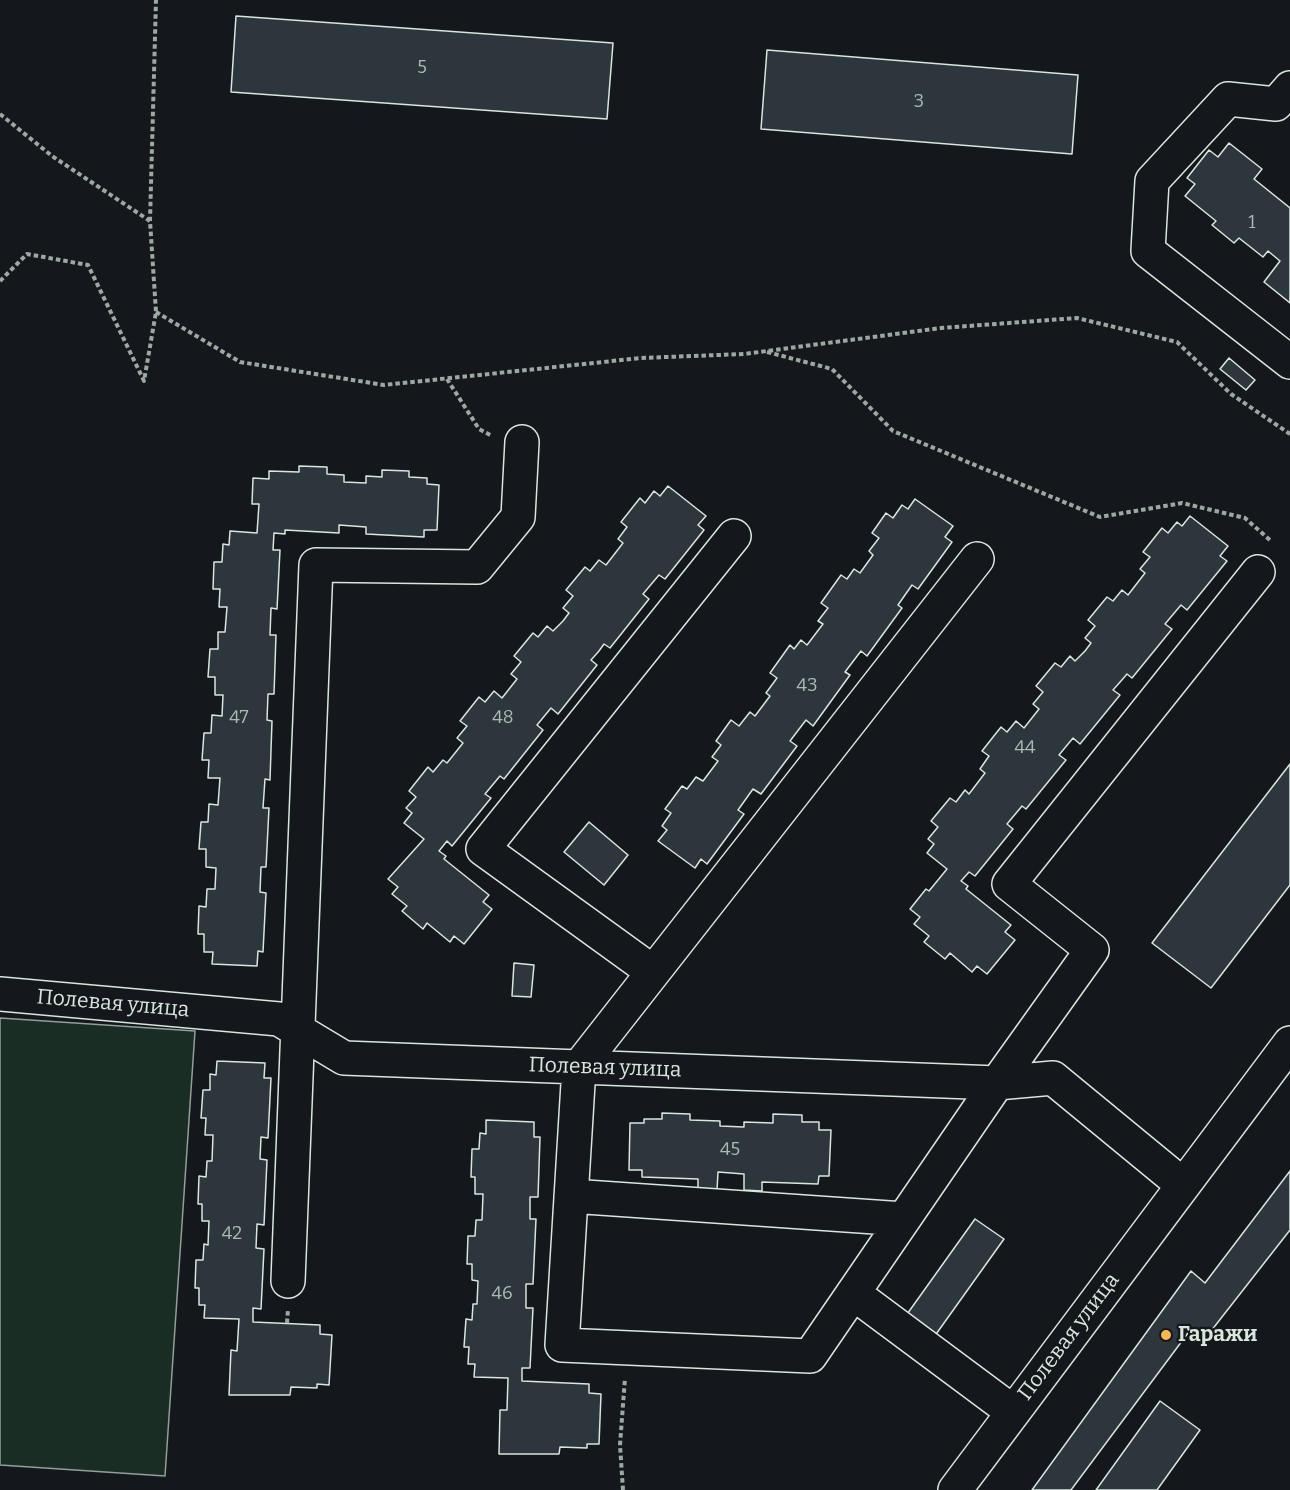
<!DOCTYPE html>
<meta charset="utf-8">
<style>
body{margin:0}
canvas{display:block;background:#14181c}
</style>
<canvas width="1290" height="1490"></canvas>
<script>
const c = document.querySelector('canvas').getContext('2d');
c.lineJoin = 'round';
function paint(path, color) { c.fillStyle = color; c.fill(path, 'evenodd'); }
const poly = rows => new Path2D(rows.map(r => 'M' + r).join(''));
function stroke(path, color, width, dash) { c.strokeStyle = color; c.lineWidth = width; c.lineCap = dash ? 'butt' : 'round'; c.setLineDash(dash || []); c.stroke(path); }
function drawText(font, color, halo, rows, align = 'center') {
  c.font = font + ' Bitter,serif'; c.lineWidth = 4.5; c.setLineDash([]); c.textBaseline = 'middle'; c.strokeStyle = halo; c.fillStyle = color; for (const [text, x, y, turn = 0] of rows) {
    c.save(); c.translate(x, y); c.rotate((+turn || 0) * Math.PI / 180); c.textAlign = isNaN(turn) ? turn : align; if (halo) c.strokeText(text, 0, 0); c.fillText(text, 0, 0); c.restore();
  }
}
const green = poly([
 [0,1018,195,1031,165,1476,0,1465,0,1018]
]);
const building = poly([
 [236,16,613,43,607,119,231,92,236,16],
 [767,50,1078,75,1072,154,761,129,767,50],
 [1229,143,1262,169,1254,179,1290,208,1290,303,1264,282,1280,261,1268,251,1263,257,1239,238,1234,243,1212,225,1216,221,1185,196,1195,184,1187,178,1209,150,1218,157,1229,143],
 [1229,358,1255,380,1246,390,1220,369,1229,358],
 [299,466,327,467,327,474,344,475,344,482,366,483,366,476,382,477,382,470,409,471,409,477,427,478,427,484,439,485,437,530,424,530,424,537,366,534,366,527,339,525,339,533,285,530,285,534,274,533,273,550,280,550,277,609,271,608,270,635,276,635,274,694,268,694,267,720,272,721,270,780,265,779,263,808,269,808,266,867,261,867,260,892,266,893,263,952,258,951,257,966,212,964,213,952,204,952,204,934,198,934,199,906,206,907,207,889,215,889,216,868,206,867,206,849,199,849,201,822,208,822,209,804,218,805,220,778,208,778,209,760,202,760,204,733,211,733,212,715,222,716,223,695,215,695,215,677,208,677,210,649,218,649,218,632,225,632,227,607,219,607,220,589,213,589,214,562,222,562,223,544,229,545,230,531,257,533,259,504,252,504,253,478,269,479,269,471,299,472,299,466],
 [668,486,706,516,698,525,704,530,665,579,659,575,643,594,649,599,610,648,604,644,599,651,591,660,597,665,558,714,551,708,537,725,543,730,504,779,500,776,485,794,491,798,452,846,447,841,439,851,446,856,444,859,489,895,483,902,492,909,464,944,454,936,450,942,427,923,423,929,402,911,407,906,392,894,398,887,388,879,424,839,404,823,412,813,406,808,416,797,409,791,428,767,433,772,443,760,447,763,463,743,457,738,467,726,460,721,479,697,485,702,494,691,502,698,517,679,511,674,521,662,514,656,533,633,538,637,547,626,553,631,563,621,569,613,563,608,573,596,566,590,585,567,590,571,599,560,606,565,623,543,618,539,627,527,621,522,640,498,645,503,654,491,660,496,668,486],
 [915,499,953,526,945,537,952,542,918,589,912,585,898,605,902,608,867,656,861,651,845,672,850,675,813,726,806,720,790,741,797,746,761,794,753,789,738,810,744,814,707,864,701,859,695,868,658,841,667,830,662,826,671,813,665,809,682,786,687,789,696,777,703,781,718,761,712,757,721,745,716,741,731,720,739,726,750,712,755,716,770,696,766,693,777,678,770,673,790,645,794,649,801,640,807,645,823,624,818,621,828,608,821,603,841,575,847,579,854,569,860,573,873,555,869,551,879,538,872,533,886,513,893,518,902,505,908,509,915,499],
 [1190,516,1228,546,1220,556,1227,561,1187,610,1181,605,1165,624,1172,629,1132,678,1127,674,1121,681,1113,690,1120,695,1080,744,1073,738,1059,755,1066,760,1026,809,1022,806,1007,824,1013,829,975,876,969,872,961,881,968,886,966,889,1011,925,1005,932,1015,940,987,974,977,966,972,972,950,953,945,959,924,942,929,936,914,924,920,917,910,909,926,889,929,891,947,869,927,853,934,844,928,839,938,827,931,821,950,798,956,802,965,790,969,794,985,773,980,769,989,756,982,751,1001,727,1007,732,1016,721,1024,728,1039,709,1033,704,1043,692,1036,686,1055,663,1061,667,1070,656,1075,661,1085,651,1091,643,1085,638,1095,626,1088,620,1107,597,1113,601,1122,590,1128,595,1145,573,1140,569,1150,557,1143,552,1162,528,1168,533,1177,522,1182,526,1190,516],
 [1290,764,1290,885,1211,988,1152,943,1290,764],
 [589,822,628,855,604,885,564,852,589,822],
 [514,963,534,965,531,997,512,996,514,963],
 [217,1061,265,1063,264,1078,271,1078,268,1138,261,1137,260,1159,267,1160,264,1225,257,1224,256,1248,264,1249,261,1309,253,1308,253,1322,320,1325,320,1334,332,1335,329,1385,317,1384,317,1388,291,1387,290,1395,229,1395,231,1350,237,1351,239,1319,204,1318,205,1305,199,1305,199,1288,195,1288,196,1260,203,1260,204,1244,208,1245,209,1221,202,1221,202,1204,198,1204,199,1176,206,1177,207,1161,212,1161,213,1135,205,1135,206,1118,201,1118,203,1090,210,1090,210,1074,216,1075,217,1061],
 [662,1113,690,1114,690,1120,720,1121,720,1126,744,1127,744,1122,773,1123,773,1114,802,1115,802,1122,819,1122,819,1130,831,1130,829,1176,819,1176,818,1184,762,1182,762,1191,744,1190,744,1174,718,1172,717,1190,698,1190,698,1179,642,1177,642,1170,629,1170,630,1123,644,1123,644,1119,662,1119,662,1113],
 [486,1120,534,1122,534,1137,540,1137,538,1197,530,1197,530,1219,536,1219,533,1284,526,1284,526,1308,533,1308,530,1368,522,1368,522,1381,589,1384,589,1393,601,1394,599,1444,587,1444,587,1448,560,1447,559,1454,499,1454,500,1410,507,1410,508,1378,474,1377,475,1364,468,1364,469,1347,464,1347,466,1319,472,1320,473,1304,477,1304,478,1281,472,1280,472,1264,467,1264,468,1236,475,1236,476,1220,482,1220,483,1194,475,1194,475,1177,471,1177,472,1149,479,1149,480,1133,486,1134,486,1120],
 [1290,1171,1290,1230,1204,1340,1191,1329,1071,1490,1032,1490,1191,1271,1205,1283,1290,1171],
 [975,1219,1004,1239,934,1337,905,1317,975,1219],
 [1160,1401,1200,1430,1157,1490,1096,1490,1160,1401]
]);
const path = poly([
 [0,114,52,156,150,221],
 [0,281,27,254,88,265,144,381,156,312,150,221,156,0],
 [156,312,240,362,384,385,641,358,744,354,941,328,1077,318,1177,342,1231,394,1290,434],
 [767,352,832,369,893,431,1100,517,1182,503,1245,518,1272,542],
 [447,379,479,429,492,436],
 [287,1323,288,1309],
 [623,1490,620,1445,625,1378]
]);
const minor = poly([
 [1290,88,1276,104,1228,99,1152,181,1148,251,1290,362],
 [977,559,579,1067,562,1345,810,1356,997,1083,1092,950,1009,884,1258,572],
 [653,972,483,849,734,536],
 [0,994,279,1019,344,1058,997,1083,1053,1078,1183,1185],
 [571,1196,904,1219],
 [288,1281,316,565,477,567,518,517,522,442],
 [853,1293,1013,1412],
 [955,1490,1290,1043]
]);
const markers = [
 [1166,1335,6,"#ffb74d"]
];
const numberNames = [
 ["5",422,68],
 ["3",919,102],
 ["1",1252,223],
 ["43",807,686],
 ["47",239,718],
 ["48",503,718],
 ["44",1025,748],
 ["45",730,1150],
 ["42",232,1234],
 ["46",502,1294]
];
const streetNames = [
 ["Полевая улица",113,1004,5],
 ["Полевая улица",605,1068,2],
 ["Полевая улица",1069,1337,-53]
];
const poiNames = [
 ["Гаражи",1178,1335]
];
paint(green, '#1a2d24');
stroke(green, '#939e99', 1.5);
paint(building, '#2c363c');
stroke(building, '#d8e6dc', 1.5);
stroke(minor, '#d8e6dc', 36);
stroke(path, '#9da8a2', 4, [4.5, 3]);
stroke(minor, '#14181c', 33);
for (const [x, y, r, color] of markers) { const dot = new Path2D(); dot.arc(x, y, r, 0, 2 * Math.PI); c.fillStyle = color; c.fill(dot); stroke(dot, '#14181c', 2); }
drawText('18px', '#adbab4', null, numberNames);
drawText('21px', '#d8e6dc', '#14181c', streetNames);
drawText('bold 21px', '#d8e6dc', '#14181c', poiNames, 'left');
</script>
